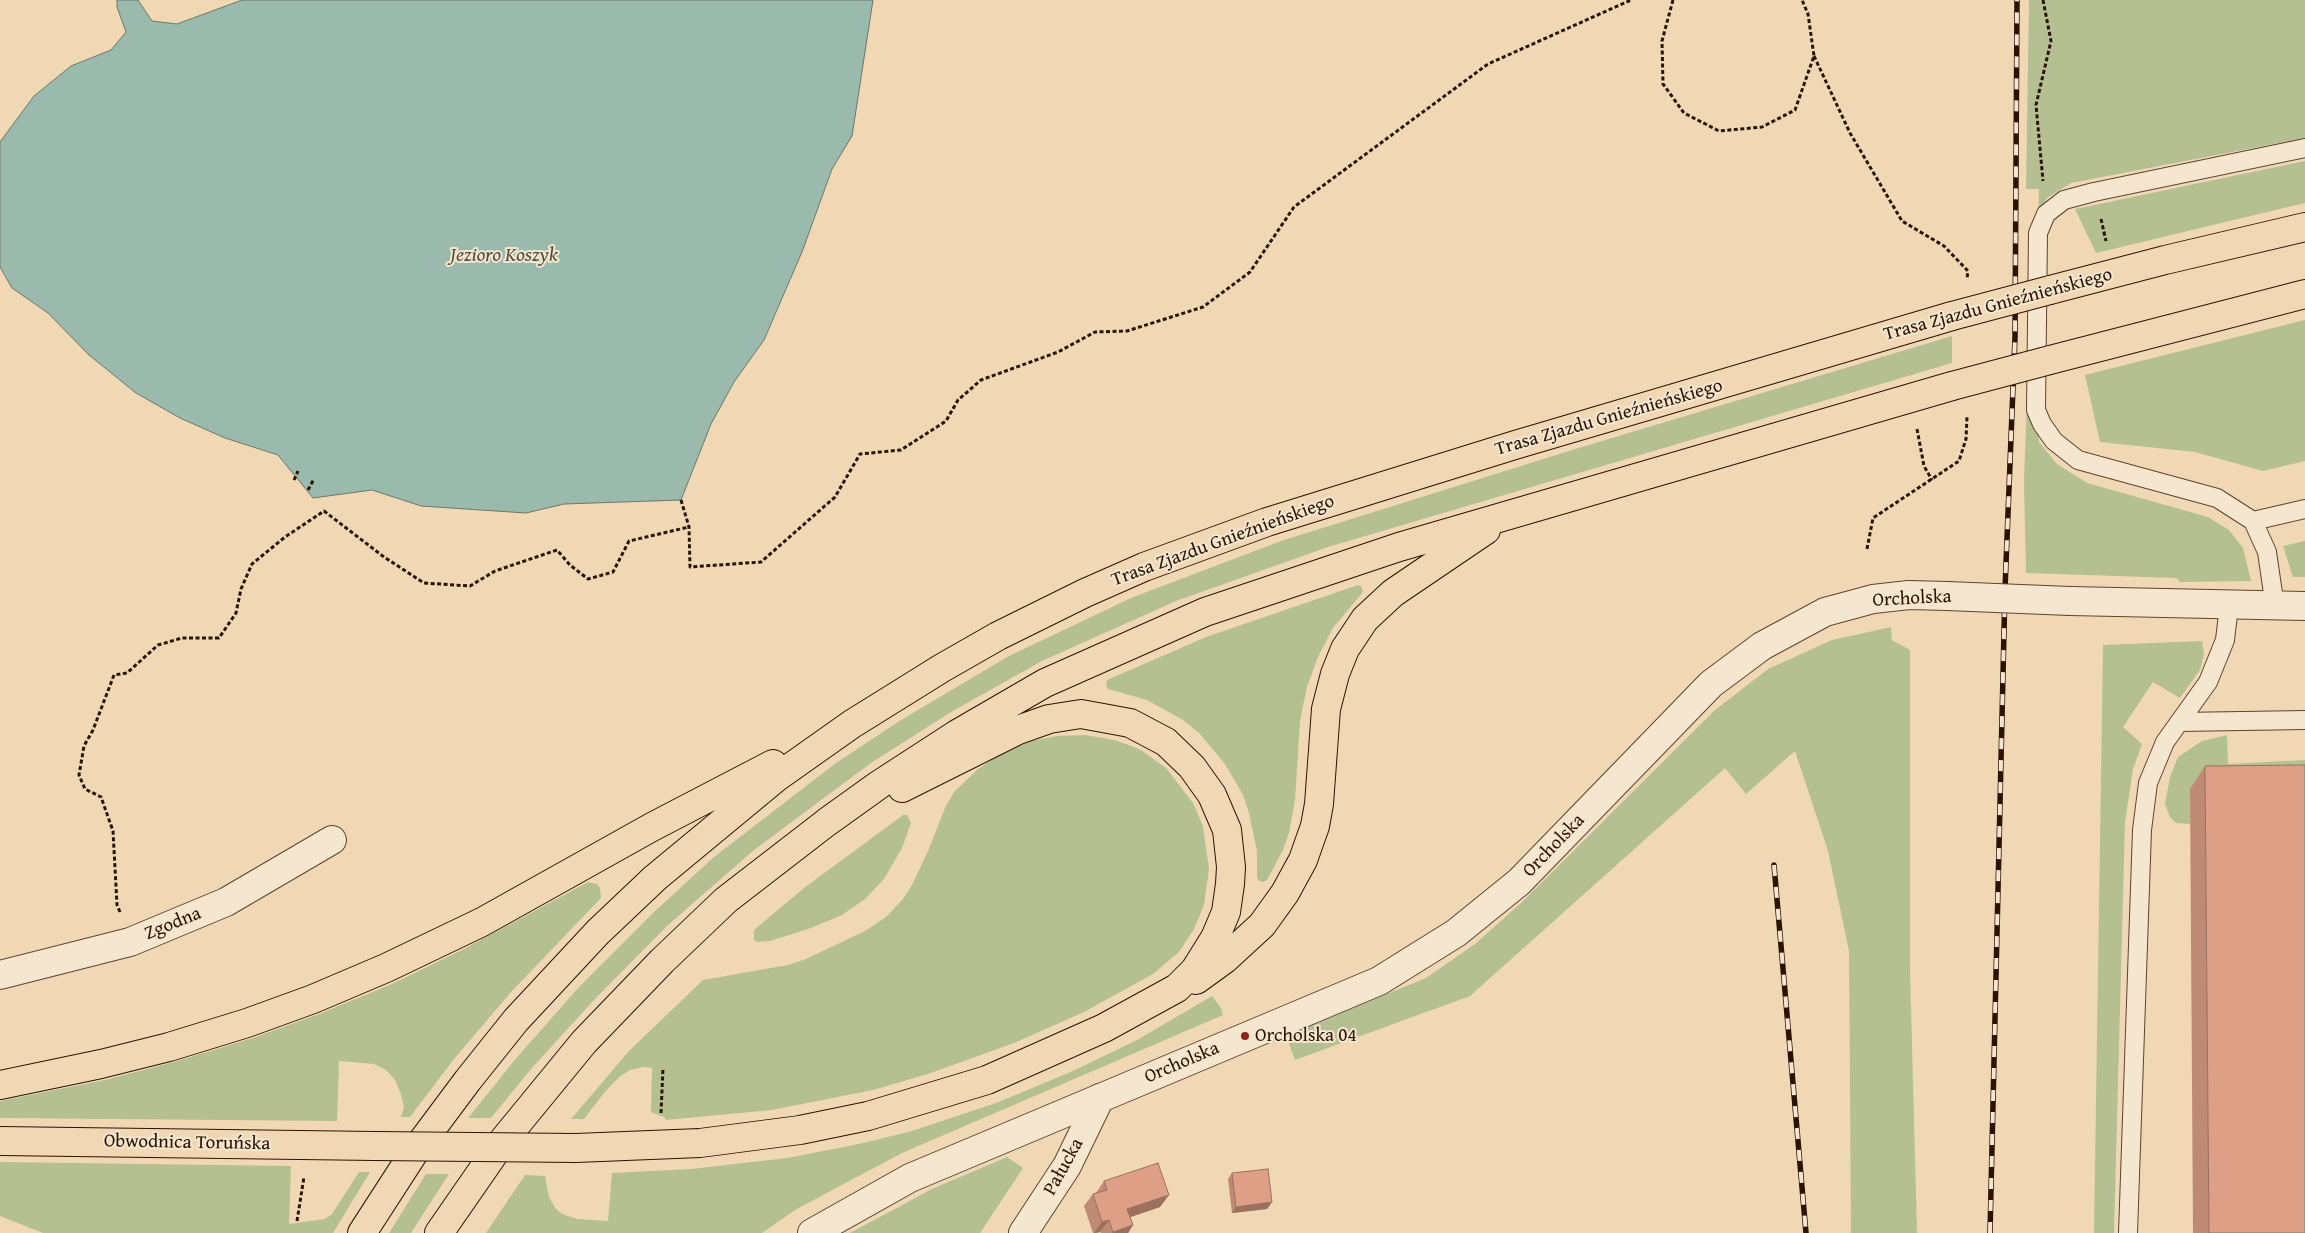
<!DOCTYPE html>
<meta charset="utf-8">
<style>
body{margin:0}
canvas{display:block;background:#f0d8b5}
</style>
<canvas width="2305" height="1233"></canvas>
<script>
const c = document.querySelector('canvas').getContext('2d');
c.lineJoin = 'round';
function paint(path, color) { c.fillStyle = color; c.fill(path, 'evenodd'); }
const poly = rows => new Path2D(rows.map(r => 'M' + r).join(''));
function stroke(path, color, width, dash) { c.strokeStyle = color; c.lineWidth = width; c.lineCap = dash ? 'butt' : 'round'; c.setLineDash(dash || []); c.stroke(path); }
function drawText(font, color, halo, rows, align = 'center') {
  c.font = font + ' "Gentium Book Plus",serif'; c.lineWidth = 4; c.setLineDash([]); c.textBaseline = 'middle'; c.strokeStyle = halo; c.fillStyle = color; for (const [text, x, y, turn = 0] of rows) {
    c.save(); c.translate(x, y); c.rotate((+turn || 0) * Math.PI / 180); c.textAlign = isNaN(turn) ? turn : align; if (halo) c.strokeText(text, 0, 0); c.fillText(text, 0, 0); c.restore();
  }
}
const green = poly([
 [2029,0,2305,0,2305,138,2071,183,2047,198,2038,215,2039,189,2026,189],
 [2305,161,2305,203,2096,253,2075,209],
 [2305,320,2305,461,2263,471,2195,452,2100,442,2085,375],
 [1952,336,1952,363,1328,547,1176,601,1042,661,951,712,871,763,754,850,667,926,594,1000,531,1069,491,1118,468,1118,518,1056,580,986,654,912,714,857,836,763,901,720,1009,656,1131,598,1281,541,1572,450],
 [2027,397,2036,397,2039,442,2057,464,2087,483,2208,517,2229,530,2243,548,2251,581,2180,582,2177,578,2026,573,2024,481],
 [2305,541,2305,577,2293,577,2283,546],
 [1358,585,1361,586,1363,592,1333,628,1318,657,1307,687,1300,721,1295,800,1289,833,1283,850,1267,880,1264,882,1259,881,1257,877,1257,851,1249,813,1243,795,1225,764,1199,733,1183,720,1147,700,1108,689,1106,686,1107,680,1206,637],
 [1891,627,1892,640,1910,650,1910,970,1917,1233,1851,1233,1849,951,1828,851,1795,751,1746,794,1725,768,1470,996,1295,1060,1286,1035,1426,978,1475,944,1521,903,1715,710,1768,669,1832,640],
 [2202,641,2204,654,2200,670,2180,698,2153,682,2123,727,2142,744,2133,769,2125,822,2114,1233,2094,1233,2103,645],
 [1086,735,1114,740,1129,745,1141,750,1166,768,1193,803,1203,826,1209,869,1204,905,1194,929,1179,952,1153,974,1084,1012,1014,1043,928,1074,873,1090,772,1110,666,1120,664,1117,651,1112,652,1068,643,1067,630,1070,619,1077,604,1093,584,1119,571,1119,629,1051,703,980,788,965,806,959,865,931,886,917,903,899,912,885,929,849,945,808,954,792,978,769,998,756,1031,741,1057,736],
 [2227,735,2228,764,2305,760,2305,788,2190,789,2190,824,2176,823,2170,817,2165,804,2170,777,2178,757,2202,741],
 [903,815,907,815,911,823,902,848,884,879,865,899,842,915,811,928,770,941,757,942,754,940,754,930,804,888],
 [588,882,597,884,600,888,601,898,512,991,454,1059,410,1117,401,1117,404,1107,401,1094,395,1080,386,1070,374,1064,339,1061,337,1121,0,1118,0,1101,105,1080,174,1062,253,1038,319,1014,392,984,464,949],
 [1212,996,1221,1008,1223,1015,902,1153,795,1210,762,1233,486,1233,525,1175,545,1176,549,1197,556,1209,562,1214,577,1219,608,1221,612,1173,691,1169,787,1158,859,1144,912,1131,996,1103,1073,1071,1137,1040],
 [1007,1157,1023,1168,980,1233,850,1233,932,1189],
 [0,1162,291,1166,289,1224,325,1219,332,1214,359,1172,370,1172,333,1233,43,1233,0,1216],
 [426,1174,449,1174,411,1233,389,1233]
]);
const water = poly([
 [117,0,138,0,152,21,177,24,242,0,873,0,852,136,832,169,802,252,764,340,734,382,711,424,681,500,564,504,526,513,421,506,372,490,313,498,278,455,225,438,180,418,136,393,89,355,48,313,12,288,0,267,0,142,34,96,71,66,111,50,126,32,117,7,117,0]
]);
const path = poly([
 [1673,0,1662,41,1663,84,1684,113,1719,131,1762,127,1795,110,1814,56,1808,14,1802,0],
 [2043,0,2051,41,2036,105,2043,181],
 [1814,56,1850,133,1902,221,1944,246,1968,271,1967,278],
 [2101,219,2106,241],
 [1917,429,1924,466,1932,480],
 [294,480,298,471],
 [308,490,314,479],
 [681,500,689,527,690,567,761,562,835,497,860,454,901,450,946,421,958,400,981,380,1058,352,1095,332,1127,331,1203,307,1250,272,1294,207,1488,64,1631,0],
 [1867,549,1873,518,1959,461,1966,439,1967,417],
 [120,912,117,905,113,831,101,797,85,789,79,775,84,746,93,730,114,675,127,673,158,645,182,638,219,638,236,613,241,589,252,564,285,537,324,511,384,557,424,583,470,586,495,571,557,550,570,565,588,579,613,572,629,541,689,527],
 [661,1113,663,1068],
 [297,1221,304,1177]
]);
const service = poly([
 [2253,521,2305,509],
 [2275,607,2267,552,2253,521,2217,498,2078,460,2054,441,2042,424,2036,410,2038,233,2046,214,2064,200,2094,192,2305,148],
 [2179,722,2305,720],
 [2128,1233,2142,830,2148,783,2165,742,2208,682,2225,640,2229,606]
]);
const minor = poly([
 [0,975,130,942,226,902,332,840],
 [1023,1233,1067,1166,1100,1098]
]);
const tertiary = poly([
 [2070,601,2305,606],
 [812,1233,910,1178,1379,981,1456,933,1519,882,1711,684,1762,646,1825,612,1873,599,1909,595,1947,596]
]);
const primary = poly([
 [2050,290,2165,260,2305,227],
 [2050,360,2305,294],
 [1196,980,1225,959,1262,925,1285,893,1303,860,1315,826,1319,804,1326,709,1335,674,1345,649,1365,619,1393,593,1486,530],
 [0,1085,101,1064,169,1047,247,1023,313,999,386,968,482,922,652,827,773,764],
 [0,1141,375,1146],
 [576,1148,700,1143,800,1130,868,1116,987,1080,1104,1028,1177,988,1195,970,1215,938,1226,912,1230,884,1231,867,1227,830,1212,795,1192,767,1166,742,1130,723,1081,714,1049,719,1018,730,902,788],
 [362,1233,415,1151,468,1080,516,1020,598,932,655,878,777,777,852,724,942,668,998,636,1085,593,1144,567,1267,522,1515,445,1952,316],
 [439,1233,502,1142,584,1042,662,961,726,900,827,822,880,784,957,734,1045,683,1205,612,1399,547,1952,386]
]);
const rail = poly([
 [1774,865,1806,1233],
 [1990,1233,2005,589,2015,337,2017,0]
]);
const tertiaryBridge = poly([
 [1947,596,2070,601]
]);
const primaryBridge = poly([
 [1952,316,2050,290],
 [1952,386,2050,360],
 [375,1146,576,1148]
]);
const wall = poly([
 [2205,766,2305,1233,2193,1233,2190,789],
 [1232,1173,1272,1202,1267,1209,1232,1213,1228,1179],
 [1104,1181,1160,1207,1130,1217,1133,1225,1128,1233,1101,1233,1100,1232,1097,1233,1093,1233,1084,1206,1093,1194,1096,1193]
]);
const shadedWall = poly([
 [1169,1195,1160,1207,1119,1221,1127,1209],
 [1272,1202,1267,1209,1232,1213,1236,1207],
 [1109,1220,1100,1232,1094,1233,1102,1222],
 [1133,1225,1128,1233,1112,1233,1113,1232]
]);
const building = poly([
 [2305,765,2305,1233,2209,1233,2205,766,2305,765],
 [1158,1163,1169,1195,1127,1209,1133,1225,1113,1232,1109,1220,1102,1222,1093,1194,1107,1190,1104,1181,1158,1163],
 [1268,1169,1272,1202,1236,1207,1232,1173,1268,1169]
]);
const markers = [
 [1245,1036,5,"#8f2418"]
];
const streetNames = [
 ["Trasa Zjazdu Gnieźnieńskiego",1998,305,-15],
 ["Trasa Zjazdu Gnieźnieńskiego",1609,418,-16],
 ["Trasa Zjazdu Gnieźnieńskiego",1223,541,-20],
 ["Orcholska",1912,599,-3],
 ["Orcholska",1554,846,-46],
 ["Zgodna",173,924,-22],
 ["Orcholska",1182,1063,-23],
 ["Obwodnica Toruńska",187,1143,1],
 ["Pałucka",1064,1167,-61]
];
const poiNames = [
 ["Orcholska 04",1255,1036]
];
const waterNames = [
 ["Jezioro Koszyk",504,256]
];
paint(green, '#b4c092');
paint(water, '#9abaae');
stroke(water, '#6e7769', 1);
stroke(service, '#5e442f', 20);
stroke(minor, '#5e442f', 30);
stroke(tertiary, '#5e442f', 30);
stroke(primary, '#2d1202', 30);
stroke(path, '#2d1202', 3, [4, 2.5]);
stroke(service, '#f5e6cf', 18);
stroke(minor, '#f5e6cf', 28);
stroke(tertiary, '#f5e6cf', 28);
stroke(primary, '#f0d8b5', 28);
stroke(rail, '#2d1202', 5.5);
stroke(rail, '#f5e6cf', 4, [11]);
stroke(tertiaryBridge, '#5e442f', 30, []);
stroke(primaryBridge, '#2d1202', 30, []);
stroke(tertiaryBridge, '#f5e6cf', 28);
stroke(primaryBridge, '#f0d8b5', 28);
paint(wall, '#be8a74');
paint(shadedWall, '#9b705e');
paint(building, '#dda087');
stroke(building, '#9b705e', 1);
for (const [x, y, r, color] of markers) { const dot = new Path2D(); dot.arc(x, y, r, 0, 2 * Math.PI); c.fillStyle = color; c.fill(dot); stroke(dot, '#f5e6cf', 2); }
drawText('19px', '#2d1202', '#f5e6cf', streetNames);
drawText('19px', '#2d1202', '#f5e6cf', poiNames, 'left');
drawText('italic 20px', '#534d3e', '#f5e6cf', waterNames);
</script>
